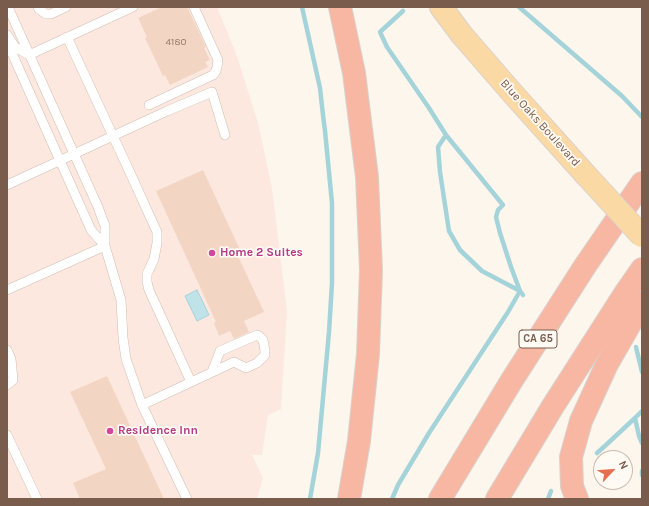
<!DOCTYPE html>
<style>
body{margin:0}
#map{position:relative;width:649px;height:506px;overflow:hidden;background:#fdf6ec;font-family:Karla,sans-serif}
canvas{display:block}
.frame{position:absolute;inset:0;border:8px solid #7a5c4d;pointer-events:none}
.north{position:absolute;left:593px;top:450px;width:40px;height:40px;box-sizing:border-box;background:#fffaf3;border:1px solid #cabbb1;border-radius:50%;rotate:64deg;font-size:11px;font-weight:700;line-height:16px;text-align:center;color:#7a5c4d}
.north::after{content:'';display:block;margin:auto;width:14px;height:18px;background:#e76f51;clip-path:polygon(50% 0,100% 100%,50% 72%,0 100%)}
</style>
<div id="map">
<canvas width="649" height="506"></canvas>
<div class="frame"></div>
<div class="north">N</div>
</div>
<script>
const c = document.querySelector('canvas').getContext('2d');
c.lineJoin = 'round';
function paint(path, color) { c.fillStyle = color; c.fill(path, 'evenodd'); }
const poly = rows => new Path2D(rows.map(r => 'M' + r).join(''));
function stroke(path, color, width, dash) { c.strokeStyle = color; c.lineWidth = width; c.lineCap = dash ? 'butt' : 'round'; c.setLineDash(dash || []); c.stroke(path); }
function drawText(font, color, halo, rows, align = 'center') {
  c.font = font + ' Karla,sans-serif'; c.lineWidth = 3.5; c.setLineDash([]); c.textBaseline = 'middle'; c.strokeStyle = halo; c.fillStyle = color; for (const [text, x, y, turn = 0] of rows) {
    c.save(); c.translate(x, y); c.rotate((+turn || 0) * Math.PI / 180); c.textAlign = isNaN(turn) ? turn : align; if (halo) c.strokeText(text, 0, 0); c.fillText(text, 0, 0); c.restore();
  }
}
const commercial = poly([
 [7,7,217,7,237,56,258,123,272,188,287,311,281,409,268,415,262,455,252,455,263,478,257,499,7,499]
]);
const water = poly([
 [197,290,209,315,197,321,185,296,197,290]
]);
const stream = poly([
 [302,7,320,88,323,115,325,131,332,203,332,283,329,332,318,453,310,499],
 [519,7,622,96,642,117],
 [403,11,380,32,387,47,429,108,446,135,503,205,498,210,496,217,500,233,511,267,520,291],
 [446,135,438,147,440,172,449,231,460,250,482,271,520,291],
 [636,347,642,372],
 [642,411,635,418,639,436,642,443],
 [597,453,606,445,635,418],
 [642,471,642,475],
 [392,499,398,485,429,433,508,312,520,291,523,295],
 [548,499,551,491]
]);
const building = poly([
 [162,7,187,7,206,47,204,48,210,60,205,62,208,67,170,85,165,75,163,76,145,38,147,37,138,18],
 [203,170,241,252,237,254,264,312,244,321,249,332,234,339,230,331,219,336,214,323,216,322,156,191],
 [107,376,164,499,80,499,73,483,106,469,70,392]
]);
const service = poly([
 [8,7,98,207,105,226,105,246,121,300,123,338,126,359,142,405,187,499],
 [38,7,39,9,46,14,51,14,66,7],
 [7,35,15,47,29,55,133,7],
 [67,37,132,177,157,232,157,243,154,259,147,274,147,282,149,290,191,382],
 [7,42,91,230,105,246],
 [149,105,213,75,216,71,217,67,218,60,194,7],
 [7,185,167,111,212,92,225,135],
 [7,290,105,246],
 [7,350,11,359,13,380,7,385],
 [142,405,234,362,246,368,257,363,265,355,265,351,263,340,259,336,257,335,220,351,212,372],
 [7,435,37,499]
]);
const primary = poly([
 [441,7,462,35,514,95,585,174]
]);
const motorway = poly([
 [340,7,354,73,367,177,371,270,368,354,359,441,349,499],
 [440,499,512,380,585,266,642,183],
 [497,499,553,406,626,292,642,269],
 [577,499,572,486,571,457,581,421,607,364,642,303]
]);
const primaryBridge = poly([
 [585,174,642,236]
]);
const markers = [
 [212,253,4,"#d1479c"],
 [110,431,4,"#d1479c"]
];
const numberNames = [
 ["4180",176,42]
];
const shields = [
 [538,339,38]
];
const shieldNames = [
 ["CA 65",538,339]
];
const streetNames = [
 ["Blue Oaks Boulevard",540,123,48]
];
const hotelNames = [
 ["Home 2 Suites",220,253],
 ["Residence Inn",118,431]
];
paint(commercial, '#fde8e0');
paint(water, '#bfe3e8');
stroke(water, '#a5d3da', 1);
stroke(stream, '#a5d3da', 4.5);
paint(building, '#f3d5c3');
stroke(service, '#d1beb0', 10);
stroke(primary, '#dad1cd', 24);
stroke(motorway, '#dad1cd', 24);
stroke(service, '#fff', 9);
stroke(primary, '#fbd9a5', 22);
stroke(motorway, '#f7b7a3', 22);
stroke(primaryBridge, '#dad1cd', 24, []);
stroke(primaryBridge, '#fbd9a5', 22);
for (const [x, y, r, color] of markers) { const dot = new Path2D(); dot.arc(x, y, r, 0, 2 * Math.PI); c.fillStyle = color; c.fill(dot); stroke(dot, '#fffaf3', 1.5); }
drawText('10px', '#987a6a', null, numberNames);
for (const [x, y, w] of shields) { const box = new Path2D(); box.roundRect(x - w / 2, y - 9, w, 18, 3); c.fillStyle = '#fffaf3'; c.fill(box); stroke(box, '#7a5c4d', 1); }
drawText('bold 11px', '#7a5c4d', null, shieldNames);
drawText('12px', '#7a5c4d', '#fffaf3', streetNames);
drawText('bold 12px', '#b23c85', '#fffaf3', hotelNames, 'left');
</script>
